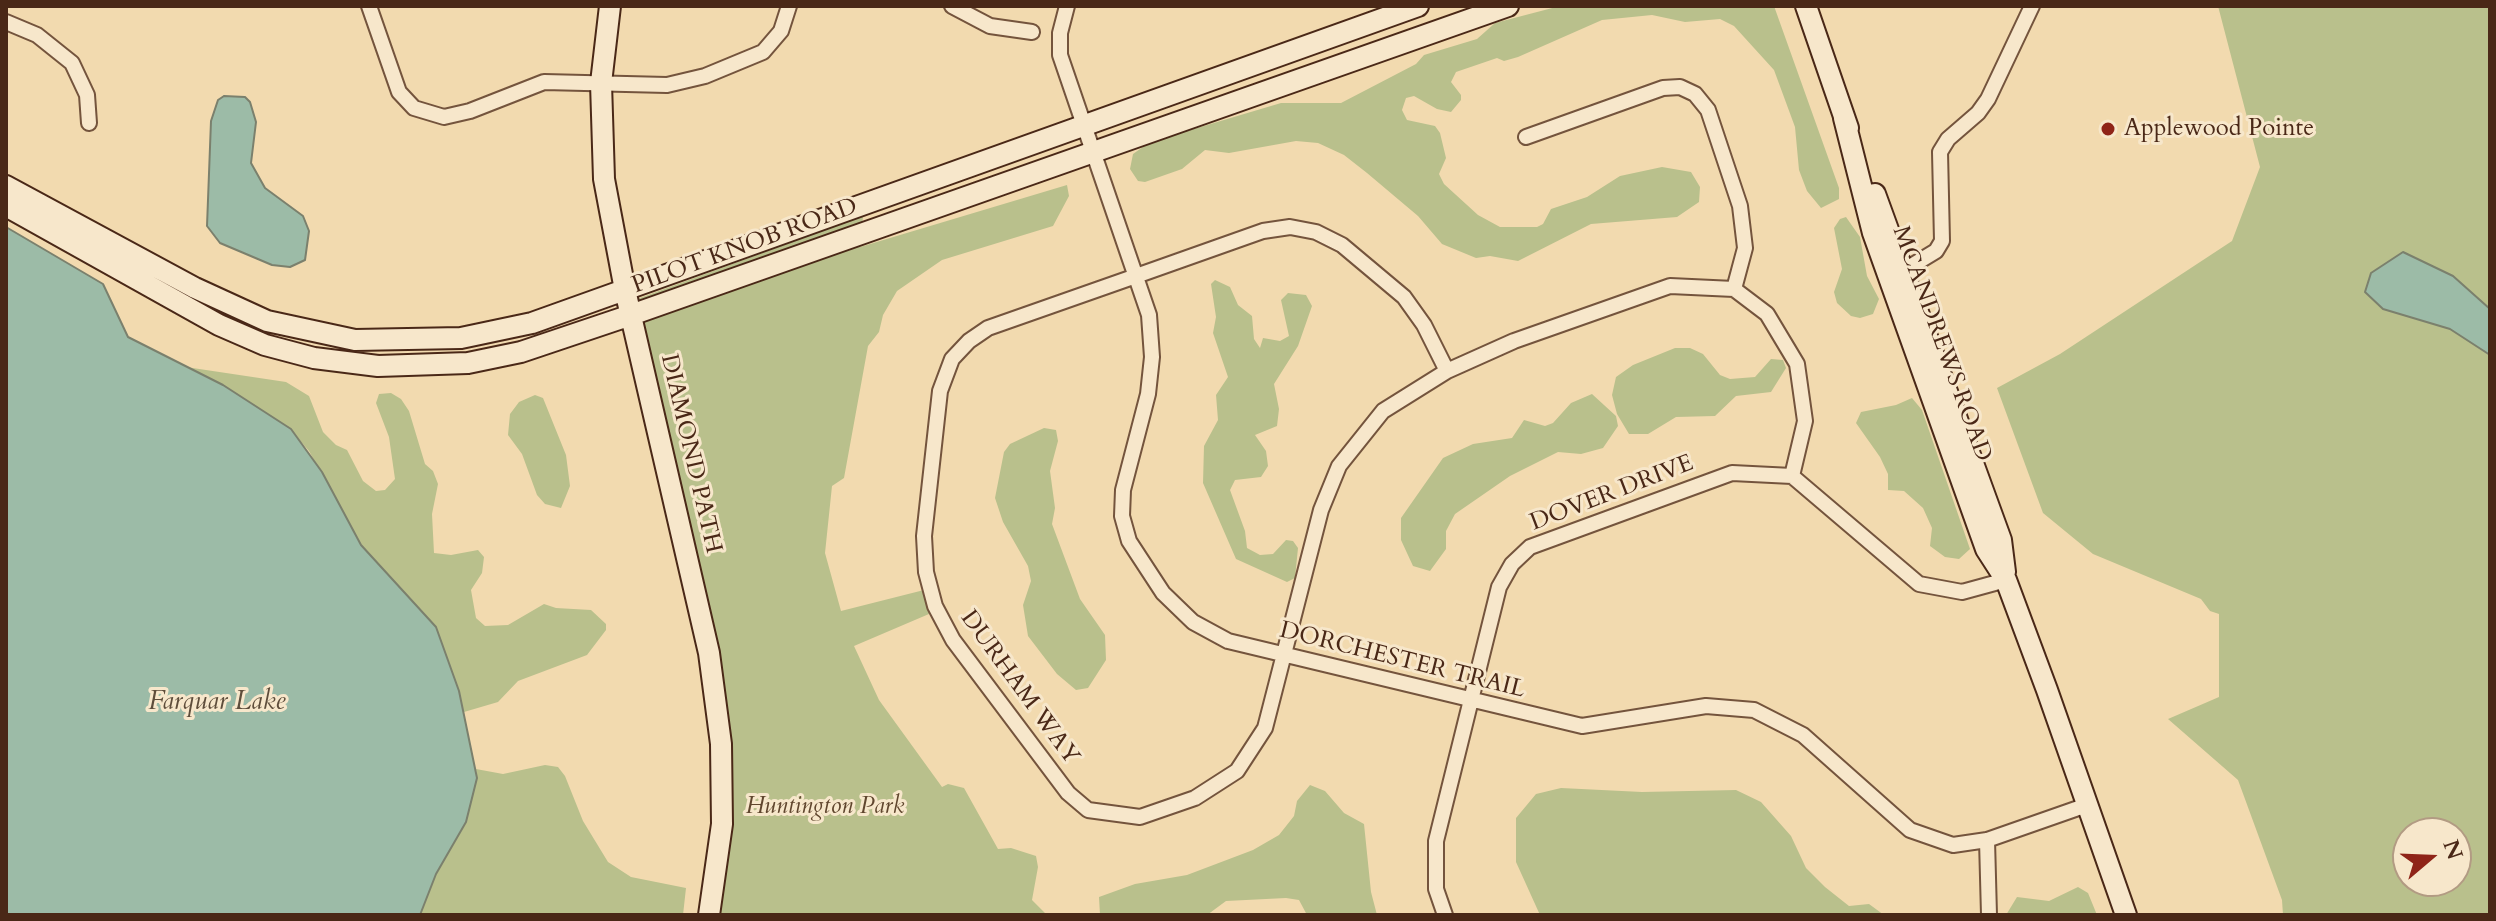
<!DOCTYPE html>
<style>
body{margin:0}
#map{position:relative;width:2496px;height:921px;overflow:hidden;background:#f2daaf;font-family:Cardo,serif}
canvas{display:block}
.frame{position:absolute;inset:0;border:8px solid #4a2817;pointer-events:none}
.north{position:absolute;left:2392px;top:817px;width:80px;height:80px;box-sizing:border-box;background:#f7e7cb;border:2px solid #b29b83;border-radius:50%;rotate:71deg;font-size:22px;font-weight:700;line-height:32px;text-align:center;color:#4a2817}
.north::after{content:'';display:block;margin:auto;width:28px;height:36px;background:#8f2418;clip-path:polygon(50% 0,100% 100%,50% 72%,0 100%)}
</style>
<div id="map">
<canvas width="2496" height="921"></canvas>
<div class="frame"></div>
<div class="north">N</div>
</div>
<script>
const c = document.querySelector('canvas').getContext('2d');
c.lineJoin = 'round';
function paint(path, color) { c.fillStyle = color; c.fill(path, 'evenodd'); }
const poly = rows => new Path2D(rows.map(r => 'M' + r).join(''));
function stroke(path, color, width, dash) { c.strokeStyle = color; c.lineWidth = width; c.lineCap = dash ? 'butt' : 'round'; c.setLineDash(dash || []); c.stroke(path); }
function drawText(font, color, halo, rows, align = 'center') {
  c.font = font + ' Cardo,serif'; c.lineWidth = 6; c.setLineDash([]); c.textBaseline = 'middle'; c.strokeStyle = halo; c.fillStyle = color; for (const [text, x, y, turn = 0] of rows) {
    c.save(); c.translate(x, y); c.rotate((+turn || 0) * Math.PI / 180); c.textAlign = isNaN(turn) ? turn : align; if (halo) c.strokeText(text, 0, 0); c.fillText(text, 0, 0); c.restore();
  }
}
const green = poly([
 [1560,6,1774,6,1839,188,1839,199,1821,208,1807,191,1799,170,1795,127,1774,70,1734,26,1720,19,1685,22,1652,15,1602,20,1518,57,1504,61,1497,58,1456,72,1451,82,1461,95,1461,100,1451,112,1437,109,1414,96,1406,98,1402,110,1407,120,1435,126,1440,133,1446,158,1439,174,1444,184,1478,215,1500,227,1537,227,1543,224,1551,209,1587,197,1620,176,1662,167,1691,172,1700,187,1699,202,1677,217,1591,224,1518,261,1490,256,1476,258,1442,244,1418,216,1367,173,1344,155,1318,143,1296,141,1229,153,1205,150,1182,169,1145,182,1138,181,1130,169,1133,154,1150,142,1281,103,1341,103,1416,64,1424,55,1477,39,1495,23],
 [2218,6,2490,6,2490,915,2283,915,2282,900,2238,780,2168,719,2219,697,2219,614,2210,611,2201,599,2093,554,2043,513,1997,388,2060,354,2232,241,2260,167],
 [2408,833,2456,833,2456,881,2408,881],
 [1067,185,1069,196,1053,226,942,260,897,291,883,315,879,332,868,346,844,478,832,486,825,553,841,611,928,589,936,611,854,646,879,700,942,787,948,784,964,788,998,849,1011,848,1036,856,1038,867,1032,900,1047,915,707,915,717,728,629,302,863,216,860,247],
 [1846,217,1860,237,1867,276,1879,299,1873,314,1860,318,1851,316,1837,303,1834,292,1842,269,1834,228,1840,219],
 [1215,280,1230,287,1238,305,1252,316,1254,339,1260,348,1263,338,1280,341,1289,336,1281,300,1288,293,1306,295,1312,306,1298,346,1274,384,1279,409,1277,426,1255,435,1266,451,1268,466,1261,477,1235,480,1230,490,1245,531,1247,548,1260,555,1273,554,1286,540,1293,541,1298,548,1295,578,1287,582,1236,559,1203,483,1204,446,1218,420,1216,395,1228,377,1213,333,1216,317,1211,284],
 [1675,348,1690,348,1703,354,1720,375,1730,379,1755,377,1771,359,1783,360,1786,368,1771,392,1736,396,1715,416,1676,417,1648,434,1629,434,1617,414,1612,395,1616,377,1633,365],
 [186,367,286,382,309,396,323,432,336,445,347,450,363,481,376,491,385,490,395,479,389,437,376,403,379,394,391,393,401,399,409,411,425,464,433,471,438,484,432,514,434,553,451,555,478,550,484,557,482,573,471,590,476,618,485,626,508,625,544,604,556,608,591,610,606,624,606,630,587,655,518,681,498,702,464,712,436,627,361,545,309,451,290,429,223,385],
 [1592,394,1616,416,1618,426,1603,448,1581,454,1558,452,1510,476,1455,514,1446,531,1446,549,1430,571,1413,566,1401,540,1401,518,1443,458,1473,444,1512,438,1524,420,1545,426,1553,423,1571,403],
 [535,395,543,398,566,455,570,486,561,508,545,504,537,495,522,454,508,435,510,414,519,402],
 [1912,398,1922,410,1970,549,1959,559,1945,557,1930,546,1932,528,1923,508,1904,491,1888,490,1888,474,1880,457,1856,423,1861,412,1896,405],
 [1044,428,1056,430,1058,441,1050,471,1055,508,1052,524,1080,599,1105,635,1106,660,1088,688,1076,690,1057,674,1028,636,1023,605,1031,581,1028,566,1003,522,995,498,1004,452,1010,444],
 [545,765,558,767,565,776,583,821,608,862,631,877,686,888,683,915,420,915,436,874,466,822,477,778,476,769,503,774],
 [1310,785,1325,791,1344,813,1364,824,1371,892,1377,915,1307,915,1299,900,1286,898,1226,901,1207,915,1100,915,1099,897,1135,884,1187,875,1253,850,1279,835,1294,816,1297,801],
 [1561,788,1642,792,1736,790,1761,802,1791,836,1806,868,1825,887,1849,906,1869,904,1884,915,1540,915,1516,862,1516,818,1536,794],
 [2078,887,2088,893,2097,915,2006,915,2017,897,2049,901]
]);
const water = poly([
 [224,96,245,97,250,102,256,122,251,163,265,188,303,216,309,231,305,260,290,267,272,265,220,243,207,226,211,121,218,100,224,96],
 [6,227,103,284,128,337,223,385,291,429,322,472,361,545,436,627,459,691,477,778,466,822,436,874,420,915,6,915,6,227],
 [2403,252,2453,276,2490,309,2490,355,2450,329,2383,309,2365,292,2371,273,2403,252]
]);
const street = poly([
 [369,6,399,92,414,108,444,117,470,111,544,82,667,85,705,76,763,52,781,31,789,6],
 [952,6,990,26,1032,32],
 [1067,6,1060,33,1060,55,1149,315,1152,357,1148,394,1123,490,1122,516,1129,541,1163,593,1193,622,1228,641,1582,726,1706,706,1754,710,1803,735,1910,830,1953,845,1987,840,2087,805],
 [6,22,37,35,72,63,87,95,89,123],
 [1526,137,1663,88,1680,87,1695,94,1708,110,1740,206,1745,248,1734,289],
 [1903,271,1936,251,1942,241,1940,152,1948,139,1978,113,1988,99,2032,6],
 [1447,371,1424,325,1404,297,1342,245,1316,232,1290,227,1263,231,1136,276,988,328,969,341,952,359,940,391,924,536,926,572,935,606,953,640,1068,793,1088,810,1140,817,1195,798,1237,771,1265,728,1321,510,1339,466,1383,411,1447,371,1514,341,1670,286,1734,289,1767,314,1797,364,1805,421,1792,476],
 [1987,840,1989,915],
 [1445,915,1436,889,1436,841,1499,587,1512,564,1530,547,1732,473,1792,476,1919,584,1962,592,2006,580]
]);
const secondary = poly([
 [610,6,601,83,604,179,625,290,709,653,721,744,722,824,709,915],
 [1806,6,1848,128],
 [1844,118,1873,233,1986,549,2006,580,2047,690,2126,915],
 [6,186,195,288,267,321,355,340,461,338,532,323,1418,6],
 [1875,194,2001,540,2005,572],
 [6,206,219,325,265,345,314,358,378,366,468,363,521,352,631,315,1508,6]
]);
const markers = [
 [2108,129,8,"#8f2418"]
];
const poiNames = [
 ["Applewood Pointe",2124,129]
];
const streetNames = [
 ["PILOT KNOB ROAD",745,247,-20],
 ["MCANDREWS ROAD",1941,344,70],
 ["DIAMOND PATH",690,454,77],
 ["DOVER DRIVE",1612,494,-21],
 ["DORCHESTER TRAIL",1402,661,14],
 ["DURHAM WAY",1019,688,54]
];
const parkNames = [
 ["Huntington Park",825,807]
];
const waterNames = [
 ["Farquar Lake",217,703]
];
paint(green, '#b9c08c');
paint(water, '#9cbba7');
stroke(water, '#7b806d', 2);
stroke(street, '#74543d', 18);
stroke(secondary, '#4a2817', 24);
stroke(street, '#f7e7cb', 14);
stroke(secondary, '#f7e7cb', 20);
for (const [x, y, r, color] of markers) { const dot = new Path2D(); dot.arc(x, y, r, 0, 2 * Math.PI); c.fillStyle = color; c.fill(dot); stroke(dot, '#f7e7cb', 3); }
drawText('24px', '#4a2817', '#f7e7cb', poiNames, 'left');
drawText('24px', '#4a2817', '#f7e7cb', streetNames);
drawText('italic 24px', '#60462e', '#f7e7cb', parkNames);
drawText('italic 26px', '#5e4d3b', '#f7e7cb', waterNames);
</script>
